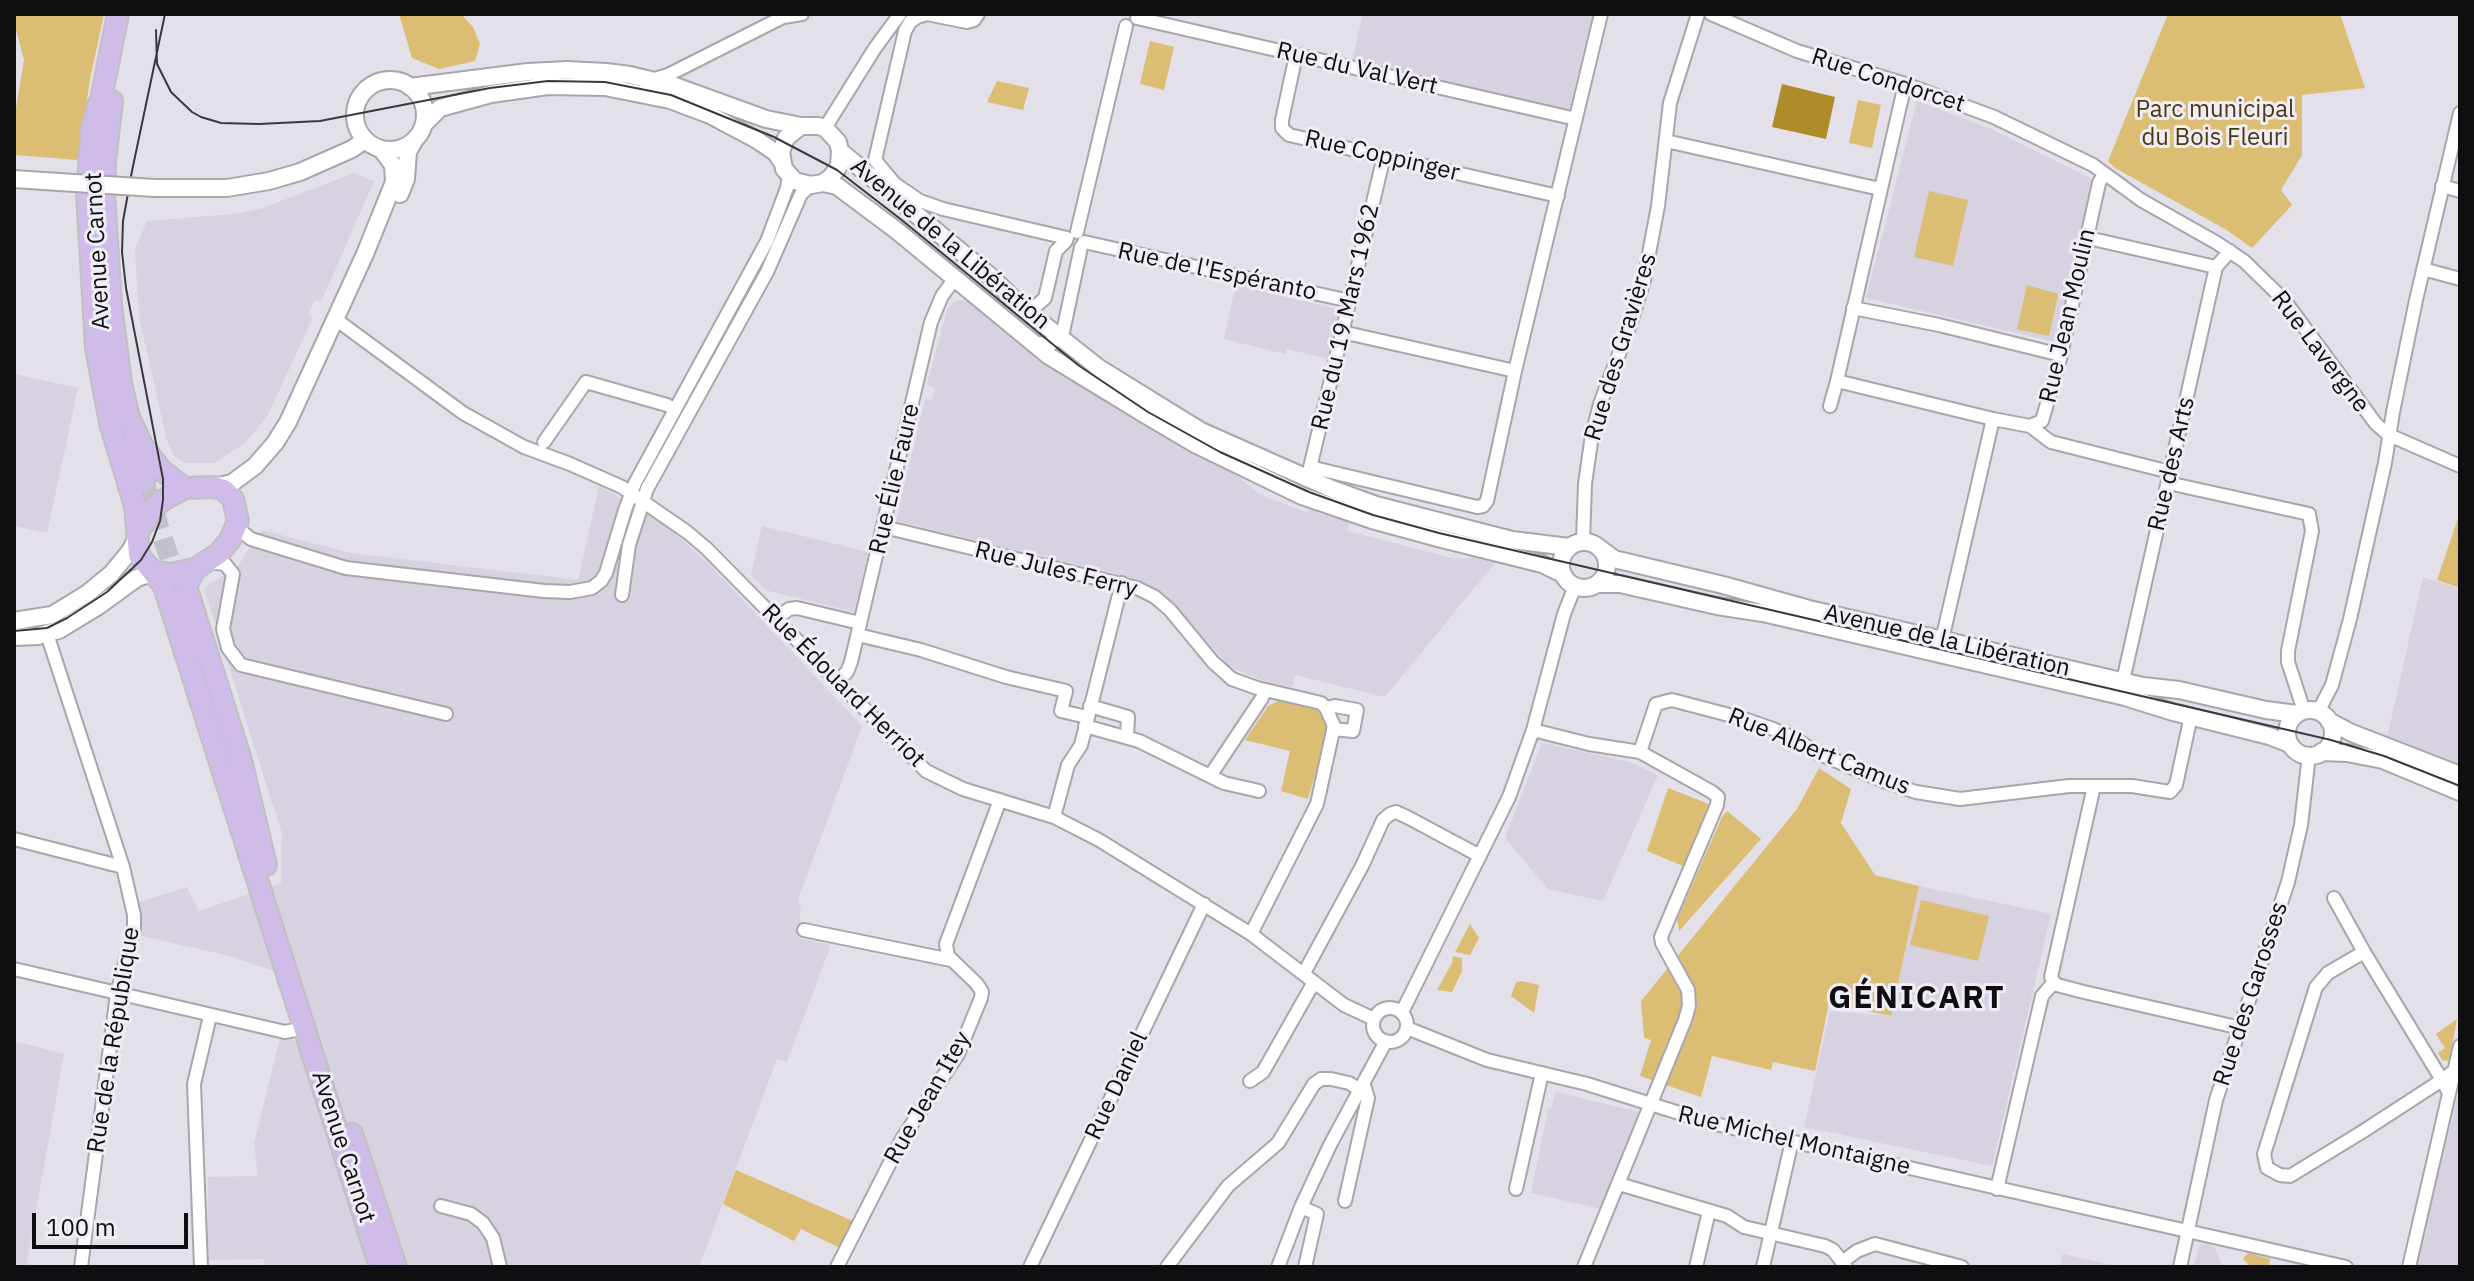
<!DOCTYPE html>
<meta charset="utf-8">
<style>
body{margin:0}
#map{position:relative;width:2474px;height:1281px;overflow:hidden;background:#e3e0e9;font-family:"IBM Plex Sans",sans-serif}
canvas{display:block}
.frame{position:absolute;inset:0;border:16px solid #0f0e11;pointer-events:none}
.scale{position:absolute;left:32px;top:1213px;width:156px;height:36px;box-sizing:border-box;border:4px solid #0f0e11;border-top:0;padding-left:10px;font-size:24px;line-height:28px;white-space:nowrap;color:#0f0e11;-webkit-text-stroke:6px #f0edf6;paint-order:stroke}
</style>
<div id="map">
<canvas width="2474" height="1281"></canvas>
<div class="frame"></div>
<div class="scale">100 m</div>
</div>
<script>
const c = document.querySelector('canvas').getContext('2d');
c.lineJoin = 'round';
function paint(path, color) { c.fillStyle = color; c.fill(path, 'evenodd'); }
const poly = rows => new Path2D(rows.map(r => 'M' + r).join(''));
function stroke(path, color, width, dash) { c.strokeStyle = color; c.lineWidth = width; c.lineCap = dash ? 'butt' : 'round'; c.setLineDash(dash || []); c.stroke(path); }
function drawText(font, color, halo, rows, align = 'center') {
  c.font = font + ' "IBM Plex Sans",sans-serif'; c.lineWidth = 6; c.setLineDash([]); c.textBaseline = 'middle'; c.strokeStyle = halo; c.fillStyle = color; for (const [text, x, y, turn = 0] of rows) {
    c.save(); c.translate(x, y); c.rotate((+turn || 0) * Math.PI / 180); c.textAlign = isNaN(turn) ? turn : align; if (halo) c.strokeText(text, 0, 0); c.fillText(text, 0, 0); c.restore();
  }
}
const built = poly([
 [1363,14,1593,14,1569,112,1352,61],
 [1917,101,1991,129,2092,179,2056,342,1866,298],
 [354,173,374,181,322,300,315,301,308,313,312,319,268,415,245,443,214,463,184,463,173,455,167,441,139,317,135,249,147,221,234,214,263,208],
 [1236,285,1340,310,1328,359,1287,349,1285,354,1224,339],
 [961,300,974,302,1057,372,1235,474,1259,494,1308,513,1310,509,1316,511,1316,513,1349,521,1348,531,1452,558,1499,558,1385,697,1295,675,1292,687,1264,681,1230,667,1174,605,1154,589,1133,578,896,521,925,399,932,400,935,389,927,384,947,310,952,303],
 [14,374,78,388,47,533,14,526],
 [599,486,659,520,705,560,862,726,798,900,801,911,799,918,802,924,798,938,831,945,787,1062,777,1059,699,1267,265,1267,264,1259,207,1260,208,1177,258,1176,254,1144,280,1038,297,1040,274,971,230,956,138,935,136,903,187,887,199,911,281,883,282,834,204,588,238,566,262,530,351,553,578,580],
 [762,526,868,552,854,612,765,590,751,575],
 [2423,577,2460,589,2460,770,2387,738],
 [1542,743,1630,762,1658,775,1603,901,1548,889,1505,838],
 [1919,886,2051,914,1992,1166,1804,1127,1830,1011,1891,1016],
 [14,1041,64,1054,26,1267,14,1267],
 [2460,1086,2460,1267,2416,1267],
 [1556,1092,1639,1112,1602,1209,1531,1193,1548,1110,1552,1107],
 [2200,1244,2211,1245,2215,1248,2223,1267,2193,1267],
 [2063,1254,2120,1267,2060,1267]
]);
const green = poly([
 [14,14,104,14,90,79,78,160,14,155,14,120,24,60,14,22],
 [399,14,461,14,473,27,480,44,475,61,439,69,412,58],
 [2168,14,2340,14,2365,88,2302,95,2302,155,2281,190,2292,205,2252,248,2225,229,2115,168,2108,161],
 [1150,41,1174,47,1164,90,1140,84],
 [997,81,1029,88,1023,110,987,102],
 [1858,100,1881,105,1872,148,1849,143],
 [1929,191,1968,200,1953,266,1914,257],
 [2027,285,2058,294,2049,336,2017,329],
 [2460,512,2460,588,2437,580],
 [1282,699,1312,705,1325,713,1329,726,1308,799,1281,791,1290,751,1245,740,1268,706],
 [1819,768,1851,789,1841,823,1875,875,1919,886,1891,1016,1829,1003,1815,1071,1773,1062,1771,1070,1712,1056,1701,1097,1640,1076,1651,1040,1644,1038,1641,1001,1797,809],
 [1668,788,1709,804,1683,866,1647,851],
 [1727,811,1761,839,1679,931,1677,919,1722,817],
 [1921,900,1989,916,1978,961,1910,945],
 [1470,924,1479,938,1470,955,1455,952],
 [1453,956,1462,958,1462,971,1452,992,1437,990,1452,963],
 [1521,981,1539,985,1534,1013,1511,996,1516,982],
 [2457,1019,2450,1057,2448,1061,2442,1060,2438,1053,2445,1048,2436,1034],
 [736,1170,853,1221,840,1248,801,1229,794,1241,723,1204],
 [2248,1253,2270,1259,2269,1266,2251,1267,2243,1259]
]);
const water = poly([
 [1782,84,1835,97,1826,139,1772,127]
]);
const primaryTunnel = poly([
 [144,482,179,587]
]);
const minor = poly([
 [978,14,974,20,967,22,927,14,917,17,910,22,905,31,875,160,895,184,920,201,943,209,1067,238],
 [1711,14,1797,51,1905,84,1994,117,2093,165,2141,200,2217,243,2244,261,2285,301,2376,424,2389,435,2460,466],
 [1137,18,1576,119],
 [1296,55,1282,120,1282,128,1289,135,1558,196],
 [651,80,668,75,783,17,802,14],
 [1905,84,1837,381,1993,419],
 [825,128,875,48,900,14],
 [1666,141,1880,189],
 [2442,186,2460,191],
 [1077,232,1126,26],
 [2088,238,2216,267],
 [1084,242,1350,301],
 [2423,269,2460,279],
 [1023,308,1036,306,1045,298,1056,251,1066,241],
 [1853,308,1939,325,2061,355],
 [334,318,463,413,524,447,570,464,622,487,687,532,706,548,926,771,963,789,1054,817,1099,840,1251,934,1344,1005,1374,1019],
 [1342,332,1515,371],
 [1036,343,1052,344,1063,332,1081,247],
 [1830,406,1837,381],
 [2030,426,2051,442,2170,472],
 [544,442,586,382,667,405,675,410],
 [1310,467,1477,507,1483,506,1487,501,1515,371,1601,14],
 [1309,472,1384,156],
 [2168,483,2309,514,2312,531,2288,651,2288,662,2304,711],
 [238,521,241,531,251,539,346,568,544,591,570,592,592,588,601,581,606,573,625,510,635,483,767,241,787,188,789,175],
 [884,527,1137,588,1155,597,1170,610,1213,662,1232,679,1257,688,1321,703,1326,708,1334,726,1317,804,1251,934],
 [1583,541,1585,484,1592,435,1600,404,1630,325,1644,280,1658,206,1670,103,1698,14],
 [208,562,225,564,233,574,223,629,228,648,241,665,446,714],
 [622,595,629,545,647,489,767,272,801,194,811,185],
 [776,619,789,609,797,608,860,623],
 [47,634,123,867,134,915,134,928,117,994,81,1267],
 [858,635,921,650,1006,677,1066,691,1061,711,1087,717],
 [1942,640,1993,419,2030,426,2042,421,2061,355,2099,183,2104,174],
 [837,681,847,672,851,662,931,322,942,296,955,278],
 [2123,681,2216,267,2230,251],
 [1090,706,1128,717,1127,736],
 [1326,708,1335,706,1357,710,1353,731,1333,729],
 [2318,712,2332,685,2350,619,2385,463,2393,412,2416,300,2460,113],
 [1085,726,1139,741,1224,783,1259,791],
 [1533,730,1589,744,1640,752,1656,704,1672,700,1744,719,1773,729,1794,738,1815,752,1889,783,1916,792,1960,799,2069,786,2132,786,2170,792,2176,785,2191,716],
 [1210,776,1262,698,1265,690],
 [1054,817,1068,765,1081,745,1122,583],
 [14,839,123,867],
 [2334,898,2364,952],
 [804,930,951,960],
 [14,969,285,1032,305,1028],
 [1304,973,1362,866,1383,820,1390,814,1396,812,1407,817,1480,856],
 [2054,982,2051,977,2094,786],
 [2054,982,2057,985,2084,992,2241,1028],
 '1373 1025a17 17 0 1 1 34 0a17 17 0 1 1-34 0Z',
 [1402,1012,1509,797,1533,730,1564,614,1575,586],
 [1407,1028,1487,1060,1587,1084,1711,1123,2346,1267],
 [1250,1081,1263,1072,1314,982],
 [2449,1093,2442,1080,2364,952,2328,973,2316,987,2264,1154,2267,1168,2280,1175,2290,1176,2362,1132,2442,1080,2454,1071],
 [1619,1184,1727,1216,1744,1227,1825,1246,1833,1250,1846,1267],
 [1516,1189,1542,1073],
 [1997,1189,2042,996,2054,982],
 [1345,1201,1368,1098,1364,1085],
 [441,1206,471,1214,483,1223,493,1238,500,1267],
 [1301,1207,1317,1214,1305,1267],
 [1842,1262,1857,1251,1875,1244,1962,1267],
 [201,1267,194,1084,210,1016],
 [837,1267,902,1139,958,1054,981,998,982,992,977,984,948,956,946,944,1000,800],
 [1030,1267,1204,904],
 [1167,1267,1228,1186,1278,1143,1314,1084,1321,1079,1331,1079,1349,1083,1360,1090],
 [1278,1267,1301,1207,1330,1145,1386,1041],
 [1584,1267,1685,1020,1689,1006,1688,990,1662,943,1661,937,1717,805,1718,797,1712,792,1640,752],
 [1696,1267,1709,1211],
 [1763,1267,1792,1141],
 [2180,1267,2216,1100,2288,882,2301,825,2309,755],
 [2409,1267,2460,1046]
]);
const tertiary = poly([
 '355 115a35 35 0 1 1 70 0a35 35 0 1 1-70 0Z',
 [410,87,528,72,567,70,606,72,630,75,675,86,766,119,801,126],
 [424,124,440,108,491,94,548,86,605,87,670,100,710,115,757,140,776,153,782,162],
 [840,151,990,276,1023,308,1099,368,1201,431,1332,489,1376,505,1512,540,1569,547],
 [14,179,59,182],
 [823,183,831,177,839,166,840,151,838,142,825,128,818,126,801,126,786,138,781,152,784,169,795,181,811,185,823,183,837,186,896,230,1049,356,1144,414,1195,444,1302,496,1372,520,1438,538,1542,564,1563,574],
 [155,188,227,188,269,181,300,172,352,149,365,140],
 [400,194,406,179,408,152,414,141],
 [214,487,232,483,255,466,275,443,288,422,365,254,394,182,393,165,381,149],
 '1561 565a23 23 0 1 1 46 0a23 23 0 1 1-46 0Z',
 [1602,550,1614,559,1723,585,1809,609,2143,686,2179,690,2266,710,2297,714],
 [1597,584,1620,584,1717,606,1763,613,2125,697,2173,712,2269,736,2290,744],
 [14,621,52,615,88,593,111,574,130,551,137,538],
 [14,637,38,636,59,630,97,607,137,578,155,572],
 '2287 733a23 23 0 1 1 46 0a23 23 0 1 1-46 0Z',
 [2329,721,2352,733,2460,775],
 [2321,752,2347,753,2383,760,2460,792]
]);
const primary = poly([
 [112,101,105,162,104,193,111,304,121,383,129,417,142,445,161,470,185,488],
 [98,105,92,129,87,192,96,348,110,423,135,506,139,555,164,586,380,1267],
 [97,119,118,14],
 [131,444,144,482],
 [138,533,150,511,163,500,185,488,214,487,224,490,233,499,238,521,230,540,218,554,195,569,170,574,155,572],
 [195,569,187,584,187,589,241,760,266,865],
 [182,595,199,650],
 [352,1134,396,1267]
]);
const tram = poly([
 [156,30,157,64,171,92,192,112,201,117,221,123,259,124,320,121,490,88,548,81,605,82,671,95,774,137,837,170,903,221,1078,365,1148,412,1220,452,1309,492,1373,515,1439,533,2331,740,2384,756,2460,786],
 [14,631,47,628,67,618,107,592,141,560,152,542,160,521,163,500,163,479,126,288,122,252,123,221,132,171,165,14]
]);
const tertiaryBridge = poly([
 [59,182,155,188]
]);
const streetNames = [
 ["Rue du Val Vert",1357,69,13],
 ["Rue Condorcet",1888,81,18],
 ["Rue Coppinger",1382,156,13],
 ["Avenue de la Libération",950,244,40],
 ["Avenue Carnot",98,251,-93],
 ["Rue de l'Espéranto",1217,272,12],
 ["Rue Jean Moulin",2068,316,-77],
 ["Rue du 19 Mars 1962",1346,317,-77],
 ["Rue des Gravières",1621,347,-73],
 ["Rue Lavergne",2320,352,53],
 ["Rue des Arts",2172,464,-77],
 ["Rue Élie Faure",895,479,-77],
 ["Rue Jules Ferry",1056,570,14],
 ["Avenue de la Libération",1947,641,13],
 ["Rue Édouard Herriot",843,686,45],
 ["Rue Albert Camus",1819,752,22],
 ["Rue des Garosses",2251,994,-72],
 ["Rue de la République",114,1040,-81],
 ["Rue Daniel",1117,1086,-65],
 ["Rue Jean Itey",928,1098,-60],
 ["Rue Michel Montaigne",1794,1141,13],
 ["Avenue Carnot",343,1147,72]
];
const parkNames = [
 ["Parc municipal",2215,110],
 ["du Bois Fleuri",2215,138]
];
const districtNames = [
 ["GÉNICART",1917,999]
];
paint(built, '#d7d1e0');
paint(green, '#dbbd73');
paint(water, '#ae8c2a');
stroke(primaryTunnel, '#c3c0c9', 20, [20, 10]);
stroke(minor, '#a8a5ad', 16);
stroke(tertiary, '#a8a5ad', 20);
stroke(primary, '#c1c0c1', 24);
stroke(minor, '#fff', 12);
stroke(tertiary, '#fff', 16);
stroke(primary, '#d0bce9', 20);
stroke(tram, '#3b393d', 2);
stroke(tertiaryBridge, '#a8a5ad', 20, []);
stroke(tertiaryBridge, '#fff', 16);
drawText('24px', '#0f0e11', '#f0edf6', streetNames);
drawText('24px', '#493a12', '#f0edf6', parkNames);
c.letterSpacing = '2px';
drawText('bold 32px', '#0f0e11', '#f0edf6', districtNames);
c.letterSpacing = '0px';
</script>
